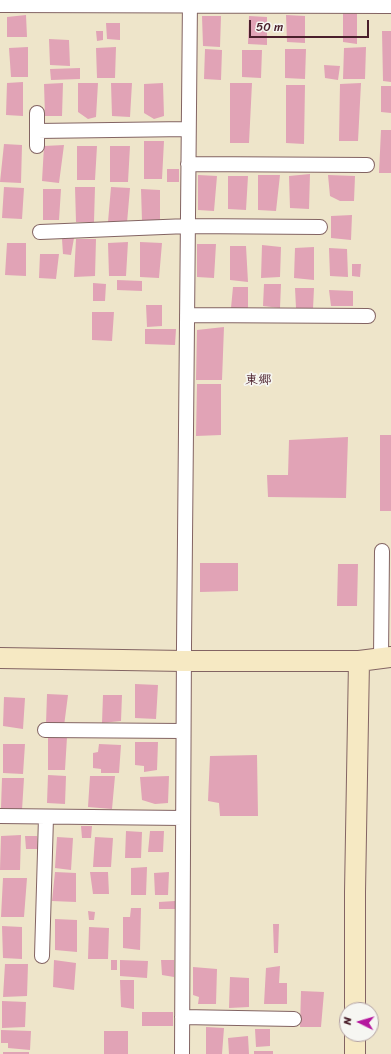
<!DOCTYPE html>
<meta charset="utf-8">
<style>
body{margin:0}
#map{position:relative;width:391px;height:1054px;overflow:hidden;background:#eee5ca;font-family:Sriracha,sans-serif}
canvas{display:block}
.north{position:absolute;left:339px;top:1002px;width:40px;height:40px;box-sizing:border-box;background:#f6f6f2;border:1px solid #b1a0a2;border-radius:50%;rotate:275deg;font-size:11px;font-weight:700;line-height:16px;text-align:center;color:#4a1f2b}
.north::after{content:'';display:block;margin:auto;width:14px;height:18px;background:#b5179e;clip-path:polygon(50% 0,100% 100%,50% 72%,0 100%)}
.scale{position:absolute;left:249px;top:20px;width:120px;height:18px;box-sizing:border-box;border:2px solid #4a1f2b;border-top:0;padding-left:5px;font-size:12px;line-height:14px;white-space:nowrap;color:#4a1f2b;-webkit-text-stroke:3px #f6f6f2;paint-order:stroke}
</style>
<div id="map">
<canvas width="391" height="1054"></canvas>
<div class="north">N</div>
<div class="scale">50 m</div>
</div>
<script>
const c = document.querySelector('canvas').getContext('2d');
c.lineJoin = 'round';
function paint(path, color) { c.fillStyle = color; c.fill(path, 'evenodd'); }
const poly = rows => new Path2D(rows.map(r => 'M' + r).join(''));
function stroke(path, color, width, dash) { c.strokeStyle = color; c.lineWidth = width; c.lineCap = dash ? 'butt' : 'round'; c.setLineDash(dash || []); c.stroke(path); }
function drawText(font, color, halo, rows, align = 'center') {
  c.font = font + ' Sriracha,"Klee One",sans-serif'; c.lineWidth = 3.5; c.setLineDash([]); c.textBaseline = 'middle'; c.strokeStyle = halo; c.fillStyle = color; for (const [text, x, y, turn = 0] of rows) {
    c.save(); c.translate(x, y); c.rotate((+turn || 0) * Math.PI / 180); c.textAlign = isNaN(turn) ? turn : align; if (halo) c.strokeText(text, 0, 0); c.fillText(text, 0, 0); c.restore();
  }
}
const building = poly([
 [343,12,357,13,357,44,343,42],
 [26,15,27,37,7,37,7,17],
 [286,15,305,16,305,43,287,42],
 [202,16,221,16,220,47,203,46],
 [249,16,267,17,267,45,248,44],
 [106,23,120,23,120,40,107,39],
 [96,31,103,31,103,40,97,41],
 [382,31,391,31,391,82,383,81],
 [49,39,69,40,70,66,50,65],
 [28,47,28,77,11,77,9,48],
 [116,47,115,78,97,78,96,48],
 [366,47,365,79,343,79,344,48],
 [205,49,222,50,221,80,204,79],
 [285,49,306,49,305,79,285,78],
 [242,50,262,50,261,78,242,77],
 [324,65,340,66,338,80,325,78],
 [80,68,80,79,51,80,50,69],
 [23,82,23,116,6,115,7,83],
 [63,83,62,116,45,116,44,84],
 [78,83,98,83,96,117,88,119,78,112],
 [111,83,132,83,130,117,112,116],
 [163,83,164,116,154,119,144,113,144,84],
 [230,83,252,83,249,143,230,143],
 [361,83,358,141,339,141,340,84],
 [286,85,305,85,304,144,286,143],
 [381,86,391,86,391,113,381,112],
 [381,130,391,130,391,173,379,173],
 [144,141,164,141,162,179,144,179],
 [4,144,22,145,21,183,0,182],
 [64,145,59,183,42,181,44,146],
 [77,146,97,146,95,180,77,180],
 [110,146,130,146,128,182,110,182],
 [167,169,179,169,179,182,167,182],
 [310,174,309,209,290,208,289,176],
 [198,175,217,176,214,211,198,210],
 [258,175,280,175,276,211,258,210],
 [328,175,355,176,354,201,340,201,330,196],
 [228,176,248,176,246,210,228,209],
 [4,187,24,188,22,219,2,218],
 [75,187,95,187,94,222,76,222],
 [111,187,130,188,127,223,108,222],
 [43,189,61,189,59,220,43,220],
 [141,189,160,190,160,221,142,221],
 [352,215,351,240,331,238,331,216],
 [74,238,71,255,63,254,62,239],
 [76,239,96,239,95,276,74,277],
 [128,242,126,276,109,276,108,243],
 [140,242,162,243,159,278,140,277],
 [7,243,26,243,26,276,5,275],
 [197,244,216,244,214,278,197,277],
 [262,245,281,247,280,277,261,278],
 [230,246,246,246,248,282,230,280],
 [314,247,314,280,294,278,295,248],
 [329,248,347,249,348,277,330,276],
 [40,254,59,254,56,279,39,278],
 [352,264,361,264,360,277,352,276],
 [117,280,142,281,142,291,117,290],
 [93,283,106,284,105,301,93,301],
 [264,284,281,284,280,308,263,306],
 [233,287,248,287,248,308,231,308],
 [295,288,314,288,313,309,296,308],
 [329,290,353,291,353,306,331,306],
 [146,305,162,305,162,326,147,327],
 [92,312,114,312,112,341,92,340],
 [224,327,222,380,196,380,197,330],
 [145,329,176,329,175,345,145,344],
 [197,384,221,384,221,435,196,436],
 [380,435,391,435,391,511,380,511],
 [348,437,346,498,268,497,267,475,288,475,289,440],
 [200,563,238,563,238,591,200,592],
 [338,564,358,564,357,606,337,606],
 [135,684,158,685,156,719,135,718],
 [47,694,68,695,64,726,46,724],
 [103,695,122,695,121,721,102,723],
 [4,697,25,698,23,729,3,726],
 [67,737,65,770,48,770,48,738],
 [135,742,158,742,157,770,144,772,144,766,135,765],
 [3,744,25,744,23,774,3,773],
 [99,744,121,745,119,773,101,773,101,769,93,768,93,753,98,752],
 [257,755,258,816,220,816,219,803,208,801,210,756],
 [48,775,66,776,65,804,47,803],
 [90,776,115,776,112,809,88,807],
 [169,776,168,803,155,804,142,800,140,777],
 [2,778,24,778,22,810,1,808],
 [81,826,92,826,91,838,82,838],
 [126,831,142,832,141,858,125,858],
 [150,831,164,831,163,852,148,852],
 [21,835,20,870,0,870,1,836],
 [25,836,37,836,38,849,26,849],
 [57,837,73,838,71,870,55,868],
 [95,837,113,838,111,867,93,867],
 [147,867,146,895,131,895,131,868],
 [55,872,76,873,76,902,52,901],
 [90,872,108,872,109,894,93,894],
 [169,872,168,895,155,895,154,873],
 [3,878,27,878,24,917,1,917],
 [175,901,175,909,159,909,159,902],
 [131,908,141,908,140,950,123,948,123,917,130,917],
 [88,911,95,912,94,920,89,920],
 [55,919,77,920,77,952,55,950],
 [273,924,279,924,278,953,274,953],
 [2,926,22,927,22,959,3,958],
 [89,927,109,928,108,959,88,959],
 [54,960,76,963,74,990,53,987],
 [111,960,117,960,117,970,111,970],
 [120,960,148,961,147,978,120,976],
 [161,960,174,960,174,977,162,975],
 [5,964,28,964,27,996,3,997],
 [280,966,279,983,287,983,287,1004,264,1004,266,968],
 [193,967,217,969,216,1004,198,1004,199,997,193,995],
 [230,977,249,978,249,1007,229,1008],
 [120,980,134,980,134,1009,121,1007],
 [301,991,324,992,321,1027,300,1027],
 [2,1001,26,1002,25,1027,2,1028],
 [142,1012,173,1012,173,1026,142,1026],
 [206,1027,224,1028,222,1054,206,1054],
 [255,1029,270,1029,270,1046,256,1047],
 [1,1030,31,1031,30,1050,8,1048,8,1043,1,1043],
 [104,1031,128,1031,128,1054,104,1054],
 [248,1036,249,1054,229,1054,228,1038],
 [254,1051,273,1051,273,1054,254,1054],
 [3,1052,29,1052,29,1054,3,1054]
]);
const street = poly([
 [0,5,391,6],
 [37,131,188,129],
 [37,146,37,113],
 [188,164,367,165],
 [40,232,188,226,320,227],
 [187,315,368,316],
 [381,658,382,551],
 [45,730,183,731],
 [0,816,183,818],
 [42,956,46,817],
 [182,1017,294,1019],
 [182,1054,184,645,190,0]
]);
const secondary = poly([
 [0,658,184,661,359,661,391,657],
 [355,1010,355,892,359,661],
 [355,1034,355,1054]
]);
const quarterNames = [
 ["東郷",258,381]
];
paint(building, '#e1a3b6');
stroke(street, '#836463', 16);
stroke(secondary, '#836463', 22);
stroke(street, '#fff', 14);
stroke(secondary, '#f6e9c3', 20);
drawText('bold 13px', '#4a1f2b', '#f6f6f2', quarterNames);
</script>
